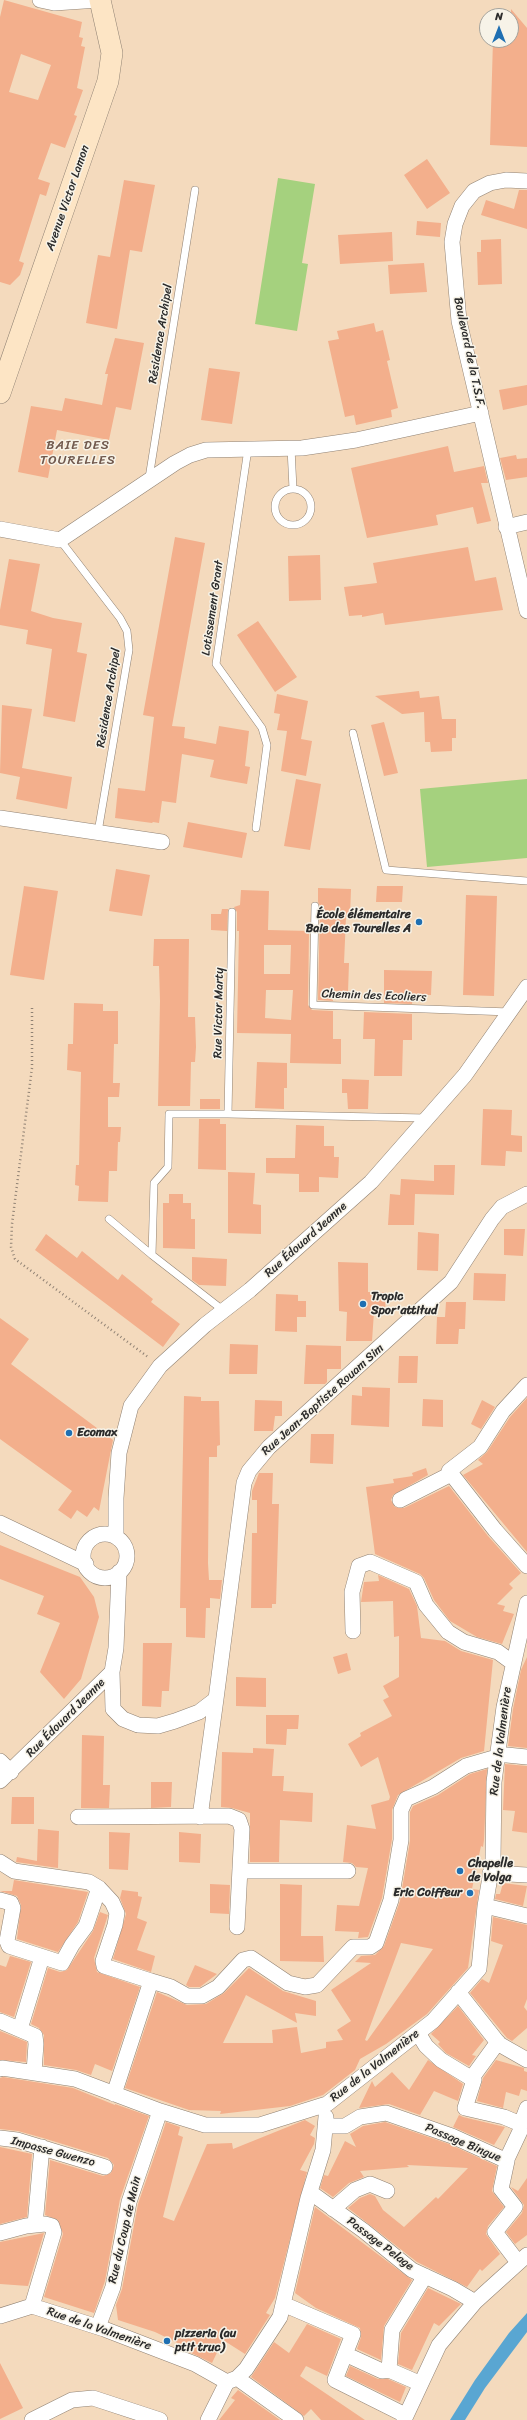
<!DOCTYPE html>
<meta charset="utf-8">
<style>
body{margin:0}
#map{position:relative;width:527px;height:2420px;overflow:hidden;background:#f4dabd;font-family:Sriracha,sans-serif}
canvas{display:block}
.north{position:absolute;left:479px;top:8px;width:40px;height:40px;box-sizing:border-box;background:#f7f3e8;border:1px solid #a5a39c;border-radius:50%;rotate:0deg;font-size:11px;font-weight:700;line-height:16px;text-align:center;color:#2b2b2b}
.north::after{content:'';display:block;margin:auto;width:14px;height:18px;background:#1f6fb2;clip-path:polygon(50% 0,100% 100%,50% 72%,0 100%)}
</style>
<div id="map">
<canvas width="527" height="2420"></canvas>
<div class="north">N</div>
</div>
<script>
const c = document.querySelector('canvas').getContext('2d');
c.lineJoin = 'round';
function paint(path, color) { c.fillStyle = color; c.fill(path, 'evenodd'); }
const poly = rows => new Path2D(rows.map(r => 'M' + r).join(''));
function stroke(path, color, width, dash) { c.strokeStyle = color; c.lineWidth = width; c.lineCap = dash ? 'butt' : 'round'; c.setLineDash(dash || []); c.stroke(path); }
function drawText(font, color, halo, rows, align = 'center') {
  c.font = font + ' Sriracha,sans-serif'; c.lineWidth = 3; c.setLineDash([]); c.textBaseline = 'middle'; c.strokeStyle = halo; c.fillStyle = color; for (const [text, x, y, turn = 0] of rows) {
    c.save(); c.translate(x, y); c.rotate((+turn || 0) * Math.PI / 180); c.textAlign = isNaN(turn) ? turn : align; if (halo) c.strokeText(text, 0, 0); c.fillText(text, 0, 0); c.restore();
  }
}
const green = poly([
 [278,178,315,184,302,263,308,264,297,331,255,324],
 [527,779,527,858,427,867,420,789]
]);
const water = poly([
 [527,2313,527,2332,485,2388,465,2420,450,2420,475,2380,509,2333]
]);
const building = poly([
 [4,0,82,22,79,37,83,38,81,46,85,47,77,88,83,90,74,115,77,116,65,148,51,143,38,179,50,183,46,196,40,194,19,261,24,263,20,275,10,285,0,282,0,17],
 [21,54,51,65,38,100,9,92],
 [511,9,527,28,527,147,490,145,493,40,511,40],
 [427,159,450,193,427,209,404,175],
 [124,180,155,185,142,252,130,250,117,329,86,323,98,255,110,257],
 [519,190,527,190,527,229,481,215,486,200,514,209],
 [417,221,441,223,440,237,416,235],
 [392,232,393,261,340,264,338,235],
 [501,239,502,284,478,285,477,252,481,252,481,240],
 [424,263,427,292,390,294,388,265],
 [374,323,376,332,383,330,390,360,387,361,398,408,391,410,392,417,356,425,354,415,345,417,328,341,339,339,337,331],
 [115,338,144,343,131,410,116,407,109,440,57,430,48,478,18,472,31,406,62,411,65,398,102,405,108,374,105,374],
 [209,368,240,372,232,424,201,420],
 [527,385,527,405,503,410,499,390],
 [448,446,454,472,484,466,488,483,481,483,491,521,477,524,473,507,436,515,438,525,367,538,351,468],
 [516,455,517,459,527,458,527,477,506,480,500,458],
 [175,537,205,543,172,726,185,727,184,738,216,744,219,726,249,731,245,766,250,767,247,784,219,779,210,777,214,760,182,754,176,803,162,801,159,823,153,822,152,823,115,818,118,788,145,791,154,717,143,715],
 [468,547,475,581,496,577,503,610,385,625,383,613,362,617,362,615,349,616,344,587,377,583,373,563],
 [320,555,321,600,289,601,288,556],
 [9,559,40,564,31,611,53,618,82,623,77,652,87,654,75,722,43,716,52,649,26,644,28,630,0,625,0,610],
 [258,621,297,677,275,692,237,635],
 [419,691,420,698,439,696,442,719,456,719,456,738,452,738,452,751,431,752,430,742,425,742,424,712,402,714,375,696],
 [277,694,308,701,301,739,312,741,306,776,281,771,287,731,277,730,280,714,274,713],
 [2,705,32,709,22,768,72,777,67,809,16,799,20,777,0,773],
 [384,722,398,773,384,776,371,725],
 [296,779,321,784,310,850,284,846],
 [188,822,247,833,242,858,183,847],
 [116,869,150,875,142,916,109,911],
 [24,886,58,891,44,980,10,975],
 [377,886,403,886,402,902,376,902],
 [318,888,351,889,350,917,346,917,344,963,349,963,348,992,333,991,333,1001,318,1000,320,906,318,902],
 [241,890,269,891,268,930,309,931,308,1005,312,1010,333,1011,333,1039,341,1039,341,1064,290,1063,291,1034,237,1033,239,931,237,931,237,912,234,907,240,905],
 [264,945,291,945,290,974,264,974],
 [266,990,293,990,291,1020,265,1018],
 [466,895,497,896,494,996,463,995],
 [222,909,228,909,227,931,211,930,211,914,221,914],
 [154,939,189,939,188,1017,195,1017,196,1047,195,1062,191,1062,190,1106,158,1106,160,1001,159,966,153,966],
 [384,970,432,971,431,995,413,995,412,1004,384,1003],
 [74,1003,103,1004,103,1011,118,1011,118,1044,114,1044,113,1083,120,1083,119,1097,108,1097,108,1127,121,1127,120,1142,118,1142,117,1171,109,1171,108,1202,78,1201,79,1186,75,1185,76,1165,79,1165,81,1072,67,1070,68,1044,73,1044],
 [364,1012,412,1014,412,1040,403,1040,402,1076,374,1076,375,1039,363,1039],
 [257,1062,287,1063,287,1088,284,1088,284,1109,255,1108],
 [342,1079,369,1080,368,1109,348,1109,347,1093,342,1093],
 [200,1099,220,1099,220,1109,200,1109],
 [483,1109,512,1110,511,1135,522,1136,522,1152,506,1151,505,1166,481,1165],
 [199,1119,220,1119,220,1124,226,1124,226,1170,198,1169],
 [296,1125,324,1126,324,1146,334,1146,334,1157,339,1157,338,1178,319,1177,319,1192,299,1192,299,1174,266,1173,266,1158,295,1158],
 [434,1165,455,1165,454,1195,415,1194,414,1225,388,1225,390,1194,400,1195,401,1179,434,1181],
 [228,1172,255,1173,253,1204,261,1205,261,1234,228,1233],
 [169,1194,183,1194,183,1203,191,1203,191,1219,195,1219,195,1249,163,1248,163,1203,169,1203],
 [504,1229,525,1229,523,1256,504,1255],
 [418,1232,439,1234,438,1271,417,1270],
 [46,1234,77,1258,82,1251,118,1280,122,1274,153,1299,151,1302,180,1324,163,1347,35,1250],
 [192,1257,227,1259,226,1286,199,1285,192,1280],
 [338,1262,368,1263,368,1292,386,1292,385,1312,374,1312,372,1341,346,1341,347,1312,339,1311],
 [474,1273,506,1274,505,1301,473,1300],
 [276,1294,298,1295,298,1301,306,1301,306,1317,297,1317,297,1332,275,1331],
 [446,1302,466,1302,465,1329,459,1329,458,1344,436,1344,437,1317,445,1317],
 [0,1318,29,1339,11,1364,113,1440,99,1511,94,1507,87,1517,77,1510,71,1519,58,1510,72,1491,0,1439],
 [230,1344,258,1345,257,1374,229,1374],
 [306,1345,341,1346,341,1369,327,1369,327,1382,325,1384,304,1384],
 [399,1356,418,1356,417,1383,398,1383],
 [362,1387,390,1388,389,1427,351,1425,352,1395,362,1396],
 [184,1396,201,1397,201,1401,219,1401,220,1445,217,1446,217,1457,209,1457,208,1563,209,1580,222,1580,220,1599,210,1598,210,1608,206,1608,205,1638,186,1637,186,1608,180,1608],
 [527,1398,527,1552,463,1475,483,1464,478,1460,487,1452,510,1417],
 [423,1399,443,1400,443,1427,422,1426],
 [255,1400,282,1401,282,1416,275,1416,273,1431,254,1431],
 [482,1400,495,1407,481,1429,471,1424],
 [311,1434,334,1434,333,1464,310,1463],
 [426,1468,428,1475,393,1495,391,1500,395,1507,404,1508,449,1486,488,1536,521,1573,509,1584,513,1588,497,1604,505,1606,503,1611,514,1614,502,1644,477,1637,450,1621,434,1600,424,1578,420,1574,375,1554,366,1487,394,1483,393,1479,413,1476,412,1473],
 [259,1473,273,1473,272,1504,279,1504,276,1604,272,1604,272,1608,251,1608,252,1533,257,1533,257,1500,252,1500,252,1491],
 [0,1545,80,1577,94,1597,99,1617,81,1679,64,1699,40,1672,60,1623,37,1614,44,1596,0,1579],
 [378,1575,409,1589,417,1606,421,1638,445,1641,461,1651,493,1660,484,1751,461,1758,398,1795,392,1810,392,1839,382,1898,368,1937,358,1938,359,1932,335,1931,337,1905,359,1906,368,1868,356,1867,352,1863,343,1862,347,1825,376,1829,371,1805,389,1800,390,1797,378,1757,361,1767,348,1744,361,1736,360,1733,392,1716,383,1700,389,1697,383,1686,399,1677,399,1636,394,1637,393,1601,361,1602,364,1582,379,1581],
 [143,1643,172,1643,169,1691,162,1691,161,1707,142,1706],
 [347,1653,351,1670,338,1674,333,1657],
 [527,1657,527,1748,508,1746,513,1709,521,1670],
 [236,1677,266,1678,266,1707,236,1706],
 [266,1715,299,1715,298,1729,287,1729,286,1745,266,1744],
 [82,1735,104,1736,103,1785,110,1785,109,1808,81,1808],
 [253,1748,274,1749,272,1776,284,1776,283,1791,313,1793,312,1822,280,1820,279,1862,250,1862,250,1813,232,1808,221,1807,222,1752,253,1753],
 [505,1764,527,1766,527,1833,512,1831,515,1811,503,1810],
 [487,1769,484,1840,483,1847,481,1846,472,1889,479,1890,468,1968,427,2014,386,2044,360,2059,355,2070,323,2095,290,2106,220,2114,221,2111,189,2110,125,2088,157,1992,187,2005,206,2004,224,1993,249,1968,283,1991,316,2001,316,2016,295,2013,297,2023,246,1995,223,2043,273,2043,272,2030,297,2027,301,2053,326,2048,326,2042,343,2040,337,2030,351,2021,331,1990,371,1963,355,1962,361,1956,375,1955,384,1946,400,1901,410,1841,410,1812,413,1806,438,1795,470,1774],
 [401,1943,433,1949,367,2041,365,2040],
 [151,1782,172,1782,171,1807,151,1808],
 [12,1797,34,1797,34,1824,11,1824],
 [38,1829,59,1831,58,1868,16,1862,17,1857,37,1861],
 [109,1832,130,1833,128,1870,109,1869],
 [179,1832,201,1834,200,1863,179,1862],
 [14,1880,88,1892,78,1922,58,1952,17,1939,21,1905,17,1896,0,1891,12,1891],
 [503,1883,527,1886,523,1906,495,1899,496,1894,500,1894],
 [210,1884,230,1885,229,1914,210,1913],
 [280,1884,302,1885,301,1936,323,1936,324,1962,280,1961],
 [122,1890,138,1892,138,1896,142,1897,137,1918,147,1922,137,1950,155,1956,151,1972,113,1959,126,1914,120,1898],
 [100,1912,108,1915,94,1958,97,1972,140,1987,112,2071,95,2064,91,2075,76,2070,44,2065,44,2035,39,2028,31,2024,48,1968,60,1972,67,1970,93,1931],
 [493,1917,527,1925,527,1999,524,2007,527,2011,527,2028,512,2041,507,2038,470,1993,482,1979,489,1983,503,1945,491,1941],
 [10,1956,31,1962,14,2017,0,2012,0,1965,6,1967],
 [195,1965,217,1974,200,1987,189,1987,186,1985],
 [458,2006,484,2040,472,2055,476,2056,469,2066,446,2053,438,2044,440,2042,431,2034],
 [0,2031,27,2042,26,2062,0,2060],
 [428,2060,463,2084,458,2101,434,2091,420,2115,389,2104,359,2108,372,2081,375,2087,392,2072,409,2090],
 [496,2060,524,2068,524,2071,527,2072,527,2091,521,2089,519,2096,506,2092,503,2108,477,2101,483,2078],
 [3,2077,73,2088,115,2105,115,2104,149,2116,120,2199,105,2281,94,2313,44,2297,63,2234,58,2220,45,2215,50,2160,103,2176,111,2173,114,2165,108,2158,43,2138,18,2131,0,2129,0,2078],
 [459,2115,463,2117,505,2127,494,2145,453,2127],
 [305,2120,315,2126,310,2135,315,2138,314,2144,300,2170,307,2172,275,2298,266,2313,270,2315,245,2354,223,2340,212,2363,185,2350,186,2347,155,2332,118,2320,116,2305,122,2289,138,2204,166,2122,180,2127,178,2135,183,2137,163,2217,174,2221,207,2144,232,2143,233,2149],
 [385,2122,449,2144,497,2166,492,2191,504,2207,488,2226,486,2234,500,2254,482,2271,480,2269,467,2287,417,2262,348,2208,360,2198,370,2194,375,2196,383,2210,404,2227,436,2197,438,2199,468,2168,407,2165,409,2167,360,2171,364,2177,349,2183,333,2197,320,2188,324,2175,328,2176,345,2141,356,2147,350,2134,363,2126],
 [0,2147,32,2154,27,2217,0,2224],
 [527,2178,527,2235,515,2244,506,2232,522,2213,524,2205,511,2187,518,2191],
 [315,2207,412,2280,384,2326,381,2360,357,2349,361,2337,360,2328,316,2308,295,2293],
 [44,2233,28,2286,0,2284,0,2242],
 [428,2288,461,2304,439,2326,434,2323,412,2370,398,2364,401,2333],
 [307,2324,341,2339,327,2376,306,2366,300,2376,365,2420,321,2420,311,2409,304,2416,251,2377,274,2342,289,2353],
 [0,2363,23,2408,0,2419],
 [350,2366,378,2379,388,2379,406,2387,400,2402,346,2376],
 [238,2390,280,2420,219,2420,235,2400,231,2398]
]);
const path = poly([
 [32,1008,32,1068,12,1224,11,1247,15,1259,148,1357]
]);
const lane = poly([
 [291,448,293,489],
 [248,449,216,664,262,728,267,745,256,828],
 [149,478,195,190],
 '275 507a18 18 0 1 1 36 0a18 18 0 1 1-36 0Z',
 [60,540,120,618,127,631,129,650,98,832],
 [353,733,386,870,527,881],
 [315,906,313,1005,510,1012],
 [232,912,228,1114,426,1118],
 [109,1219,152,1255],
 [224,1311,152,1255,154,1183,168,1167,169,1114,228,1114]
]);
const street = poly([
 [40,0,54,3,99,0],
 [527,181,506,180,490,183,474,191,462,206,455,224,452,242,459,321,527,611],
 [506,527,527,522],
 [0,529,60,540,175,463,190,455,206,450,302,448,356,440,481,413],
 [0,818,162,842],
 [527,1385,503,1411,480,1447,449,1471,495,1530,527,1566],
 [400,1500,451,1474],
 [0,1523,86,1564],
 '83 1556a22 22 0 1 1 44 0a22 22 0 1 1-44 0Z',
 [116,1537,116,1498,119,1453,131,1406,160,1366,205,1325,250,1290,371,1182,465,1075,527,987],
 [353,1631,352,1592,359,1566,370,1562,416,1582,426,1605,448,1632,464,1642,498,1652,513,1663],
 [112,1672,113,1709,123,1719,138,1725,158,1726,175,1721,199,1712,216,1699,244,1483,249,1471,269,1447,451,1282,492,1219,502,1207,527,1194],
 [497,1754,527,1757],
 [0,1761,11,1772],
 [0,1781,112,1672,116,1648,119,1572],
 [78,1817,229,1816,239,1820,242,1829,237,1927],
 [200,1817,216,1699],
 [0,1862,14,1871,89,1882,99,1888,112,1902,117,1913,115,1925,103,1961,104,1966,151,1981],
 [240,1871,348,1871],
 [490,1873,527,1875],
 [0,1900,11,1903,13,1908,7,1941,9,1946,62,1963,72,1945,86,1926,99,1888],
 [485,1906,527,1916],
 [458,1992,499,2044,527,2060],
 [0,2021,35,2036,36,2044,34,2072],
 [20,2029,42,1957],
 [418,2033,426,2046,441,2060,474,2080,465,2108,504,2117,523,2125,506,2161],
 [0,2069,2,2068,75,2079,160,2111,205,2125,260,2125,327,2104,433,2021,479,1969,485,1906,493,1860,494,1782,497,1759,504,1707,527,1603],
 [471,2079,498,2042],
 [114,2094,151,1981,171,1987,187,1996,202,1996,218,1987,243,1960,251,1958,288,1983,305,1987,317,1985,353,1947,370,1947,376,1943,391,1900,401,1840,401,1810,406,1799,433,1787,466,1766,497,1757],
 [521,2124,527,2108],
 [325,2126,345,2126,360,2117,386,2113,452,2136,507,2161,501,2189,515,2207,495,2232,517,2261],
 [0,2138,17,2140,105,2167],
 [310,2192,364,2231,412,2270,453,2289,475,2302],
 [333,2209,355,2190,370,2184,387,2191],
 [35,2225,42,2147],
 [0,2233,26,2226,45,2224,52,2226,54,2232,32,2306],
 [283,2304,353,2334,335,2380,405,2415],
 [0,2316,32,2306,104,2329,195,2364,227,2382],
 [98,2327,113,2287,129,2202,160,2111],
 [345,2354,382,2371,389,2370],
 [237,2378,296,2420],
 [227,2382,237,2378,246,2369,280,2317,308,2198,323,2150,326,2117],
 [419,2383,389,2370,392,2330,425,2276],
 [32,2420,72,2400,93,2398,160,2420],
 [208,2420,227,2382],
 [404,2420,439,2345,475,2302,527,2255]
]);
const secondary = poly([
 [0,393,108,81,112,53,100,0]
]);
const markers = [
 [419,922,4,"#1f6fb2"],
 [363,1304,4,"#1f6fb2"],
 [69,1433,4,"#1f6fb2"],
 [460,1871,4,"#1f6fb2"],
 [470,1893,4,"#1f6fb2"],
 [167,2341,4,"#1f6fb2"]
];
const streetNames = [
 ["Avenue Victor Lamon",68,198,-71],
 ["Résidence Archipel",161,334,-81],
 ["Boulevard de la T.S.F.",469,353,78],
 ["Lotissement Grant",213,608,-82],
 ["Résidence Archipel",109,698,-81],
 ["Chemin des Ecoliers",374,996,2],
 ["Rue Victor Marty",219,1013,-89],
 ["Rue Édouard Jeanne",306,1240,-42],
 ["Rue Jean-Baptiste Rouam Sim",323,1400,-42],
 ["Rue Édouard Jeanne",66,1718,-45],
 ["Rue de la Valmenière",501,1741,-83],
 ["Rue de la Valmenière",375,2066,-38],
 ["Passage Bingue",463,2143,23],
 ["Impasse Gwenzo",53,2152,15],
 ["Rue du Coup de Main",125,2230,-77],
 ["Passage Pelage",380,2244,37],
 ["Rue de la Valmenière",99,2329,19]
];
const poiNames = [
 ["École élémentaire",411,915,"right"],
 ["Baie des Tourelles A",411,929,"right"],
 ["Tropic",371,1297],
 ["Spor'attitud",371,1311],
 ["Ecomax",77,1433],
 ["Chapelle",468,1864],
 ["de Volga",468,1878],
 ["Eric Coiffeur",462,1893,"right"],
 ["pizzeria (au",175,2334],
 ["ptit truc)",175,2348]
];
const neighbourhoodNames = [
 ["BAIE DES",78,446],
 ["TOURELLES",78,461]
];
paint(green, '#a5d17e');
paint(water, '#59a6d2');
paint(building, '#f3af8c');
stroke(lane, '#908274', 8);
stroke(street, '#908274', 16);
stroke(secondary, '#908274', 22);
stroke(path, '#908274', 2.5, [1, 3]);
stroke(lane, '#fff', 7);
stroke(street, '#fff', 15);
stroke(secondary, '#fde5c5', 21);
for (const [x, y, r, color] of markers) { const dot = new Path2D(); dot.arc(x, y, r, 0, 2 * Math.PI); c.fillStyle = color; c.fill(dot); stroke(dot, '#f7f3e8', 1.5); }
drawText('12px', '#2b2b2b', '#f7f3e8', streetNames);
drawText('bold 12px', '#2b2b2b', '#f7f3e8', poiNames, 'left');
c.letterSpacing = '1px';
drawText('13px', '#71594d', '#f7f3e8', neighbourhoodNames);
c.letterSpacing = '0px';
</script>
